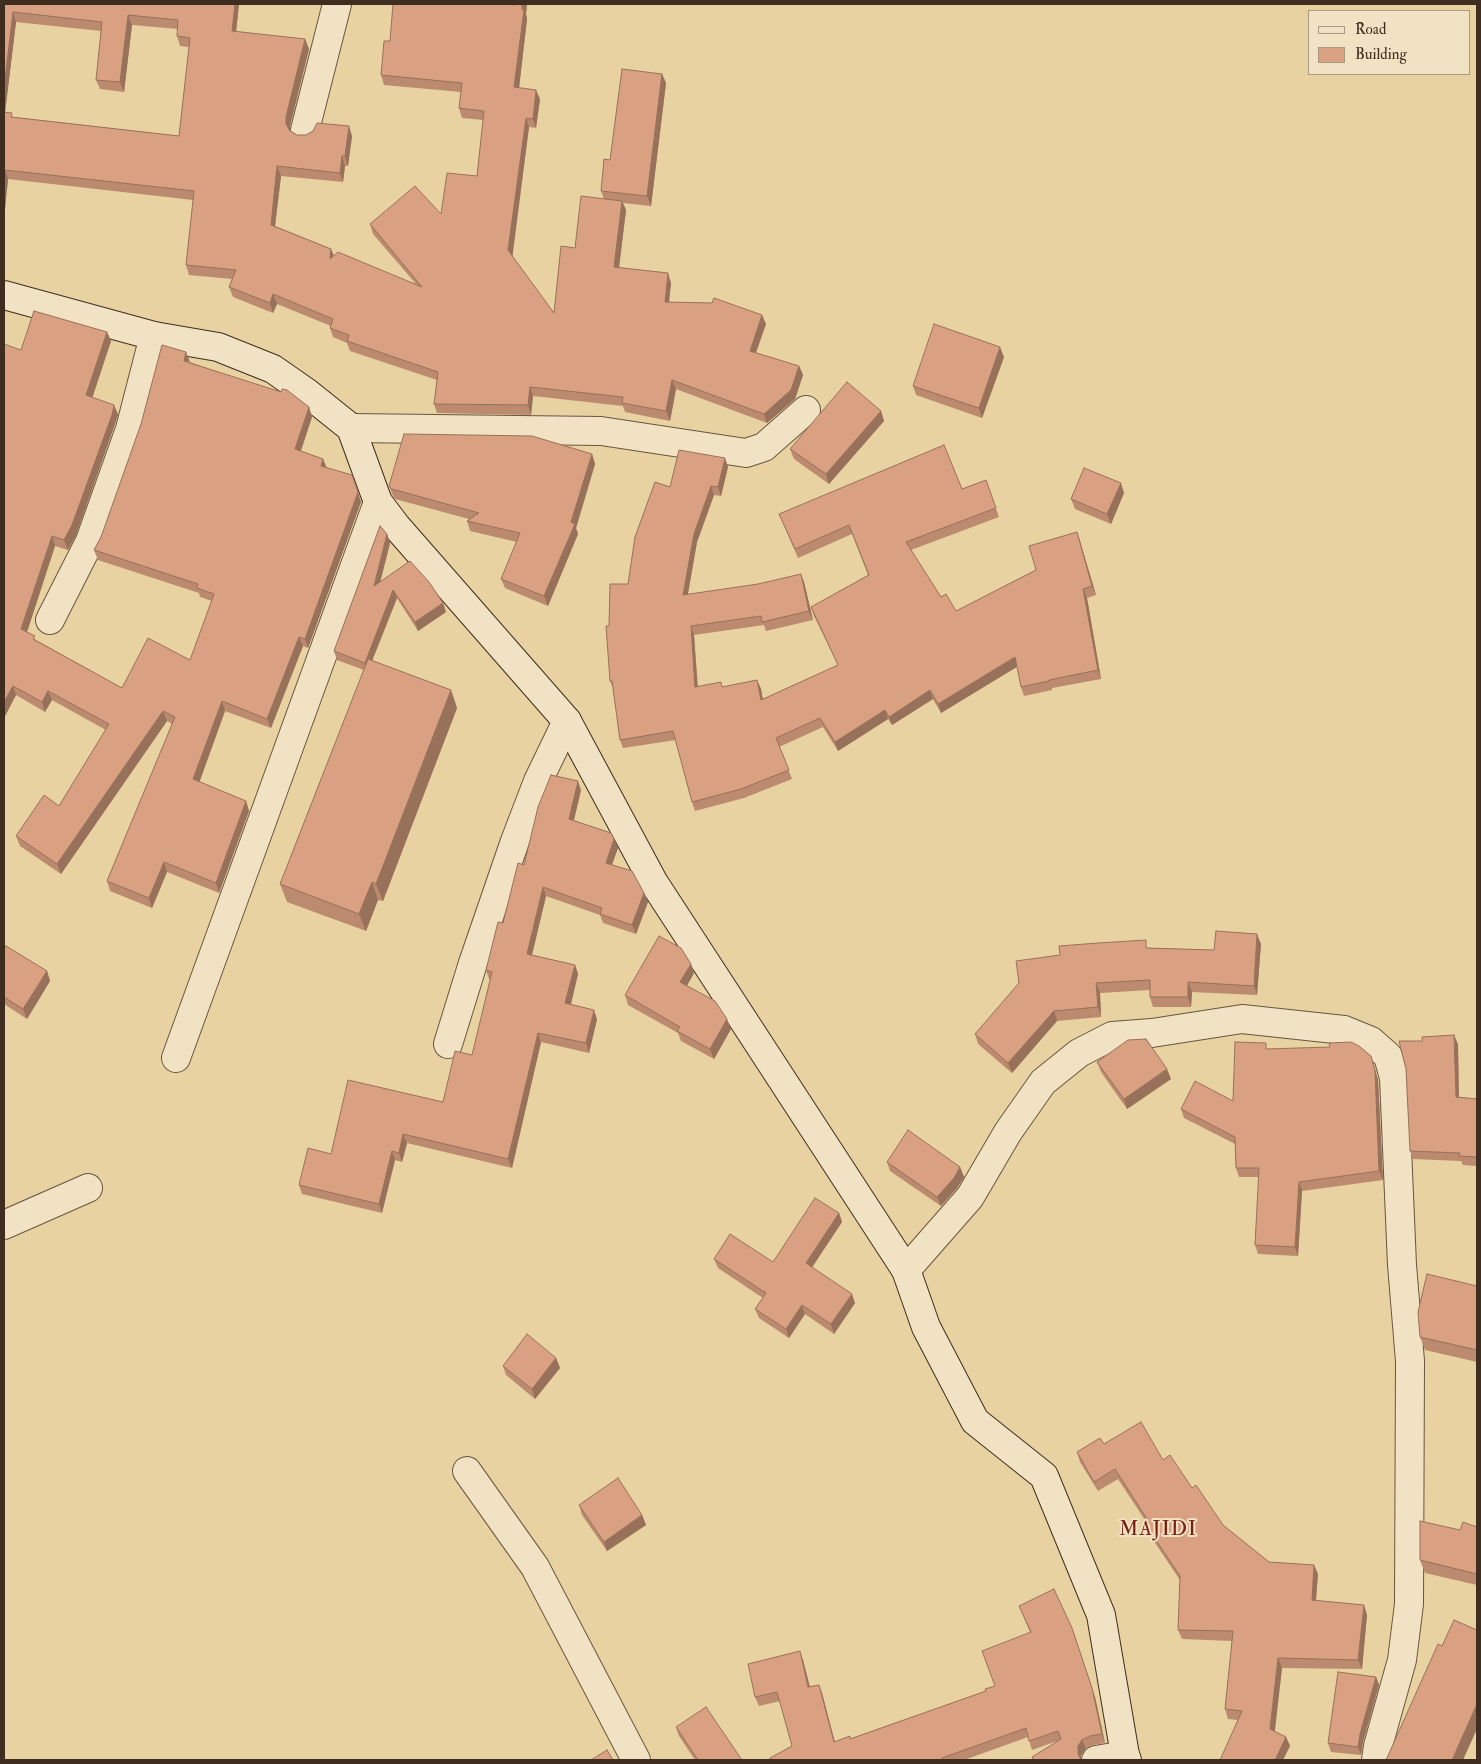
<!DOCTYPE html>
<style>
body{margin:0}
#map{position:relative;width:1481px;height:1764px;overflow:hidden;background:#e8d2a1;font-family:"IM FELL Double Pica",serif}
canvas{display:block}
.frame{position:absolute;inset:0;border:5px solid #3f2d20;pointer-events:none}
.legend{position:absolute;left:1308px;top:10px;width:162px;height:65px;box-sizing:border-box;background:#f0e2c2;border:1px solid #a99a81;margin:0;padding:6px 9px;list-style:none;font-size:15px;color:#3f2d20}
.legend li{display:flex;align-items:center;gap:10px;height:25px}
.legend b{width:25px;border:1px solid #a99a81}
</style>
<div id="map">
<canvas width="1481" height="1764"></canvas>
<div class="frame"></div>
<ul class="legend">
<li><b style="height:6px;background:#f0e2c2"></b>Road</li>
<li><b style="height:14px;background:#d9a181"></b>Building</li>
</ul>
</div>
<script>
const c = document.querySelector('canvas').getContext('2d');
c.lineJoin = 'round';
const poly = rows => new Path2D(rows.map(r => 'M' + r).join(''));
function stroke(path, color, width, dash) { c.strokeStyle = color; c.lineWidth = width; c.lineCap = dash ? 'butt' : 'round'; c.setLineDash(dash || []); c.stroke(path); }
function paint(path, color) { c.fillStyle = color; c.fill(path, 'evenodd'); }
function drawText(font, color, halo, rows, align = 'center') {
  c.font = font + ' "IM FELL Double Pica",serif'; c.lineWidth = 4; c.setLineDash([]); c.textBaseline = 'middle'; c.strokeStyle = halo; c.fillStyle = color; for (const [text, x, y, turn = 0] of rows) {
    c.save(); c.translate(x, y); c.rotate((+turn || 0) * Math.PI / 180); c.textAlign = isNaN(turn) ? turn : align; if (halo) c.strokeText(text, 0, 0); c.fillText(text, 0, 0); c.restore();
  }
}
const street = poly([
 [305,130,337,4],
 [351,428,601,431,746,453,764,447,806,410],
 [50,620,90,541,130,429,154,336],
 [448,1044,473,963,515,841,538,781,567,721],
 [176,1058,378,502],
 [4,1225,88,1188],
 [906,1270,970,1197,1008,1132,1043,1082,1079,1053,1112,1036,1152,1033,1242,1019,1344,1030,1371,1041,1388,1056,1394,1078,1402,1265,1410,1361,1409,1604,1402,1660,1378,1746,1376,1760],
 [467,1471,535,1567,636,1760],
 [1096,1760,1125,1755]
]);
const secondary = poly([
 [4,295,154,336,218,347,273,369,306,392,351,428,378,502,397,527,567,721,654,883,906,1270,926,1327,975,1421,1044,1476,1101,1615,1125,1755,1127,1760]
]);
const wall = poly([
 [4,4,239,4,236,32,305,39,309,49,290,126,290,130,297,135,352,136,348,166,345,166,343,182,281,176,275,226,331,249,334,256,416,284,373,234,370,224,441,214,477,176,483,120,462,118,459,108,461,92,384,85,381,75,390,41,393,4,527,4,526,14,527,19,519,88,540,99,536,128,529,127,512,256,554,313,575,248,604,199,601,191,610,160,662,74,666,83,651,206,623,203,626,210,619,267,671,283,669,302,766,324,756,353,799,366,803,375,795,399,767,423,676,389,670,421,625,412,623,406,533,396,531,415,437,413,434,404,437,380,350,351,347,343,333,337,330,328,331,326,277,304,273,313,233,297,229,287,232,279,189,275,186,265,193,200,8,179,4,219],
 [16,22,101,31,96,80,100,89,124,92,132,25,178,29,177,36,180,46,189,47,179,136,13,117,5,112],
 [107,332,111,341,92,397,118,414,115,424,76,535,68,550,55,546,27,632,36,640,122,688,190,660,212,601,200,597,199,593,98,560,94,550,190,362,309,407,312,417,301,451,323,459,327,468,361,502,308,648,303,646,271,728,225,711,199,782,246,801,249,811,219,893,167,872,152,908,110,891,107,881,172,724,167,721,61,874,20,846,16,836,59,806,106,730,52,700,45,712,16,695,4,718,21,350],
 [1004,357,982,418,916,395,913,386],
 [881,411,884,421,829,484,794,459,790,449],
 [592,454,595,464,576,528,578,534,548,606,505,588,501,579,517,542,470,531,467,521,469,519,395,499,393,496,389,486],
 [728,467,721,496,714,495,697,542,688,594,804,582,813,620,766,631,764,625,694,635,698,686,723,687,757,680,761,689,763,699,838,665,814,616,811,607,868,575,852,534,798,558,779,514,962,489,986,480,999,517,911,550,941,597,956,611,1036,570,1077,532,1096,595,1087,598,1101,679,1052,688,1052,690,1024,696,1021,687,1017,667,941,713,933,699,892,725,888,719,838,751,823,727,779,747,792,779,744,798,695,811,692,802,676,740,623,748,620,740,613,688,610,681,609,626,628,584,670,487],
 [1124,493,1111,524,1075,509,1071,499],
 [387,534,390,543,380,582,443,603,446,612,418,631,397,598,372,661,451,690,457,708,383,901,378,900,366,931,287,902,280,884,364,670,337,660,334,651],
 [581,790,574,820,614,839,618,848,612,865,644,893,648,902,636,934,603,923,600,915,546,896,532,955,575,965,578,974,571,1004,597,1019,589,1053,541,1042,512,1168,407,1143,402,1162,395,1160,382,1213,302,1194,299,1185,331,1154,443,1102,472,1055,491,980,489,979,486,970,524,865],
 [1261,944,1257,995,1192,992,1191,1007,1153,1007,1150,997,1150,990,1100,993,1101,1017,1057,1021,1012,1073,978,1044,975,1034,1149,948,1214,950],
 [4,949,47,971,50,981,27,1019,4,1004],
 [691,964,694,973,687,985,731,1029,714,1059,681,1041,678,1033,628,1005,625,995],
 [1458,1044,1459,1097,1477,1099,1477,1166,1463,1165,1461,1161,1413,1159,1410,1151],
 [1268,1049,1374,1065,1378,1080,1383,1180,1302,1191,1298,1256,1258,1254,1255,1245,1259,1177,1239,1177,1236,1168,1235,1144,1184,1118,1181,1109,1233,1101],
 [1097,1062,1171,1079,1127,1109,1101,1072],
 [887,1162,960,1167,964,1177,957,1188,941,1206,890,1171],
 [839,1213,842,1222,812,1267,855,1303,834,1334,805,1314,789,1338,759,1318,755,1309,763,1298,718,1268,714,1259,773,1262],
 [1477,1286,1477,1362,1425,1350,1420,1337],
 [556,1358,560,1368,535,1399,506,1375,503,1366],
 [1104,1444,1163,1460,1192,1488,1223,1525,1269,1562,1318,1574,1316,1601,1364,1605,1367,1615,1362,1669,1282,1668,1274,1731,1286,1737,1290,1746,1238,1720,1228,1719,1225,1709,1232,1641,1182,1639,1178,1630,1180,1580,1147,1531,1143,1521,1145,1520,1118,1479,1098,1491,1080,1462,1077,1452],
 [579,1505,642,1515,646,1525,607,1551,582,1515],
 [1477,1527,1477,1585,1425,1573,1420,1560],
 [1019,1606,1095,1697,1105,1743,1093,1745,1086,1748,1081,1755,1057,1741,1032,1750,1028,1737,964,1760,770,1760,792,1746,780,1701,759,1706,755,1697,803,1660,810,1687,819,1685,822,1693,835,1742,850,1739,986,1691,995,1686,1030,1632],
 [1376,1677,1379,1685,1363,1742,1361,1755,1331,1752,1328,1743],
 [676,1727,742,1760,695,1760,679,1736]
]);
const shadedWall = poly([
 [235,4,239,4,235,41,232,31],
 [522,4,527,4,526,14,527,19,518,97,514,87],
 [13,12,16,22,4,121,4,88],
 [128,15,132,25,124,92,120,82],
 [305,39,309,49,290,126,290,134,286,124,286,117],
 [662,74,666,83,651,206,647,196],
 [536,90,540,99,536,128,533,119],
 [526,118,529,127,512,260,508,250],
 [349,126,352,136,348,166,345,156],
 [342,156,345,166,343,182,340,173],
 [277,166,281,176,274,234,271,225],
 [5,170,8,179,4,219,4,180],
 [622,201,626,210,618,276,614,267],
 [331,249,335,259,330,259],
 [668,273,671,283,668,312,665,302],
 [273,294,277,304,273,313,270,303],
 [762,315,766,324,753,360,750,351],
 [107,332,111,341,90,405,86,395],
 [1000,347,1004,357,982,418,979,408],
 [186,352,190,362,184,361],
 [799,366,803,375,795,399,767,423,764,414],
 [672,380,676,389,670,421,666,411],
 [530,387,533,396,531,415,528,405],
 [114,405,118,414,115,424,76,535,68,550,64,540],
 [309,407,312,417,298,459,295,449],
 [881,411,884,421,829,484,826,474],
 [592,454,595,464,576,528,578,534,548,606,544,596,571,522],
 [725,458,728,467,721,496,718,487],
 [323,459,327,469,321,466],
 [1121,483,1124,493,1111,524,1107,514],
 [711,486,714,495,697,542,686,604,683,595,694,534],
 [358,492,361,502,308,648,305,639],
 [1077,532,1080,541,1096,595,1092,586],
 [387,534,390,543,377,595,374,586],
 [52,536,55,546,25,638,21,629],
 [801,574,804,582,813,620,809,611],
 [1083,589,1087,598,1101,679,1098,670],
 [393,590,397,598,368,671,365,663],
 [443,603,446,612,418,631,415,622],
 [691,626,694,635,698,696,695,687],
 [299,637,303,646,271,728,267,719],
 [1015,657,1018,666,941,713,938,704],
 [757,680,761,689,764,709,761,700],
 [13,686,16,695,4,718,4,702],
 [451,690,457,708,383,901,376,884],
 [930,690,933,699,892,725,889,717],
 [48,691,52,700,45,712,42,702],
 [222,701,225,711,197,789,193,779],
 [885,710,888,719,838,751,835,742],
 [163,711,167,721,61,874,57,864],
 [578,781,581,790,572,828,569,819],
 [246,801,249,811,219,893,216,883],
 [614,839,618,848,609,872,606,863],
 [164,862,167,872,152,908,149,898],
 [372,882,378,900,366,931,359,914],
 [543,887,546,896,530,963,527,954],
 [644,893,648,902,636,934,632,925],
 [1257,934,1261,944,1257,995,1254,986],
 [691,964,694,973,684,991,680,982],
 [575,965,578,974,569,1012,565,1003],
 [47,971,50,981,27,1019,23,1009],
 [1188,982,1192,992,1191,1007,1188,997],
 [1096,983,1100,993,1101,1017,1098,1007],
 [594,1010,597,1019,589,1053,586,1043],
 [1054,1011,1057,1021,1012,1073,1008,1063],
 [727,1019,731,1029,714,1059,710,1049],
 [538,1033,541,1042,512,1168,508,1159],
 [1454,1035,1458,1044,1459,1106,1456,1097],
 [1371,1056,1378,1080,1383,1180,1379,1171],
 [1167,1069,1171,1079,1127,1109,1124,1099],
 [403,1134,407,1143,402,1162,399,1153],
 [392,1151,395,1160,382,1213,379,1204],
 [960,1167,964,1177,957,1188,941,1206,937,1197],
 [1299,1182,1302,1191,1298,1256,1295,1247],
 [839,1213,842,1222,809,1272,806,1263],
 [852,1294,855,1303,834,1334,831,1324],
 [802,1305,805,1314,789,1338,786,1329],
 [556,1358,560,1368,535,1399,532,1389],
 [642,1515,646,1525,607,1551,604,1542],
 [1314,1565,1318,1574,1315,1610,1312,1600],
 [1364,1605,1367,1615,1362,1669,1358,1660],
 [1072,1628,1095,1697,1105,1743,1102,1734],
 [800,1651,803,1660,812,1696,808,1687],
 [1278,1658,1282,1668,1274,1739,1270,1729],
 [1376,1677,1379,1685,1363,1742,1361,1755,1358,1747,1360,1734],
 [819,1685,822,1693,837,1751,834,1742],
 [1477,1704,1477,1729,1463,1760,1452,1760],
 [1286,1737,1290,1746,1283,1760,1275,1760],
 [1082,1740,1086,1748,1081,1755,1081,1760,1078,1754,1078,1746]
]);
const building = poly([
 [4,4,235,4,232,31,305,39,286,117,286,124,290,131,297,135,306,135,313,131,317,123,349,126,345,156,342,156,340,173,277,166,271,225,331,249,330,259,338,252,422,287,370,224,415,186,441,214,447,173,477,176,484,111,459,108,462,83,381,75,384,41,390,41,393,4,507,4,515,5,514,4,522,4,522,9,524,10,514,87,536,90,533,119,526,118,508,250,554,313,561,246,575,248,581,196,622,201,614,267,668,273,665,302,712,303,714,298,762,315,750,351,799,366,791,390,764,414,672,380,666,411,622,403,623,397,530,387,528,405,434,404,438,372,347,341,349,335,330,328,333,319,273,294,270,303,229,287,236,270,186,265,194,191,5,170,4,180,4,112,12,113,11,117,179,136,190,38,177,36,178,20,128,15,120,82,96,80,102,22,13,12,4,88,4,4],
 [622,69,662,74,647,196,601,191,604,159,610,160,622,69],
 [34,311,107,332,86,395,114,405,112,415,72,525,64,540,52,536,21,629,35,636,33,639,122,688,148,638,190,660,214,594,197,588,198,584,94,550,101,537,141,424,162,345,186,352,184,361,281,392,282,389,287,390,309,407,295,449,323,459,321,466,352,475,358,492,305,639,299,637,267,719,222,701,193,779,246,801,216,883,164,862,149,898,107,881,175,717,163,711,57,864,16,836,44,795,59,806,109,724,48,691,42,702,13,686,4,702,4,344,21,350,34,311],
 [934,324,1000,347,979,408,913,386,934,324],
 [847,382,881,411,826,474,790,449,847,382],
 [404,434,532,436,592,454,571,522,575,524,544,596,501,579,520,533,467,521,479,513,392,489,389,486,404,434],
 [944,445,962,489,986,480,996,508,906,542,941,597,946,594,956,611,1036,570,1029,546,1077,532,1092,586,1083,589,1098,670,1049,680,1049,681,1021,687,1015,657,938,704,930,690,889,717,885,710,835,742,820,718,776,738,789,770,741,789,692,802,673,731,620,740,612,681,610,681,606,626,609,626,610,584,628,584,635,537,655,482,670,487,679,450,725,458,718,487,711,486,694,534,683,595,758,584,801,574,809,611,762,622,761,616,691,626,695,687,721,682,722,687,757,680,761,700,838,665,811,607,869,575,849,525,795,549,779,514,944,445],
 [1084,468,1121,483,1107,514,1071,499,1084,468],
 [380,526,387,534,374,586,410,561,429,582,443,603,415,622,393,590,365,663,334,651,380,526],
 [368,659,451,690,376,884,372,882,359,914,280,884,368,659],
 [551,775,578,781,569,819,611,833,614,839,606,863,632,871,644,893,632,925,600,914,602,908,543,887,527,954,575,965,565,1003,594,1010,586,1043,538,1033,508,1159,403,1134,399,1153,392,1151,379,1204,299,1185,308,1148,331,1154,348,1080,443,1102,455,1051,472,1055,492,972,486,970,498,922,503,923,518,863,524,865,538,807,551,775],
 [1216,931,1257,934,1254,986,1188,982,1188,997,1150,997,1150,980,1096,983,1098,1007,1054,1011,1008,1063,975,1034,1019,983,1016,961,1060,955,1059,946,1098,943,1146,940,1146,948,1214,950,1216,931],
 [659,936,681,948,691,964,680,982,715,1001,727,1019,710,1049,677,1031,680,1027,625,995,659,936],
 [6,946,47,971,23,1009,4,997,4,949,6,946],
 [1454,1035,1456,1097,1477,1099,1477,1157,1459,1156,1460,1153,1410,1151,1406,1069,1399,1041,1422,1041,1422,1037,1454,1035],
 [1146,1039,1167,1069,1124,1099,1097,1062,1128,1040,1146,1039],
 [1235,1042,1266,1043,1266,1049,1330,1047,1329,1043,1351,1042,1359,1046,1371,1056,1375,1071,1379,1171,1299,1182,1295,1247,1255,1245,1259,1168,1236,1168,1235,1137,1181,1109,1195,1081,1233,1101,1235,1042],
 [908,1130,960,1167,954,1178,937,1197,887,1162,908,1130],
 [815,1198,839,1213,806,1263,852,1294,831,1324,802,1305,786,1329,755,1309,766,1293,714,1259,730,1234,773,1262,815,1198],
 [1427,1274,1477,1286,1477,1350,1420,1337,1418,1312,1427,1274],
 [527,1334,556,1358,532,1389,503,1366,527,1334],
 [1141,1422,1163,1460,1170,1455,1192,1488,1196,1485,1223,1525,1269,1562,1314,1565,1312,1600,1364,1605,1358,1660,1278,1658,1270,1729,1286,1737,1275,1760,1220,1760,1242,1711,1225,1709,1233,1631,1178,1630,1180,1576,1143,1521,1147,1519,1115,1469,1094,1482,1077,1452,1100,1438,1104,1444,1141,1422],
 [618,1478,642,1515,604,1542,579,1505,618,1478],
 [1420,1521,1460,1530,1463,1522,1477,1527,1477,1574,1420,1560,1420,1521],
 [1054,1589,1072,1628,1092,1688,1102,1734,1090,1736,1082,1740,1078,1746,1078,1754,1081,1760,1033,1760,1032,1757,1061,1739,1058,1731,1029,1741,1026,1728,942,1758,943,1760,770,1760,770,1758,792,1746,777,1692,755,1697,748,1664,800,1651,808,1687,819,1685,834,1742,850,1736,850,1739,986,1691,985,1689,995,1686,982,1651,1031,1632,1019,1606,1054,1589],
 [1454,1620,1477,1630,1477,1704,1452,1760,1386,1760,1438,1644,1442,1646,1454,1620],
 [1338,1672,1376,1677,1360,1734,1358,1747,1328,1743,1338,1672],
 [706,1707,742,1760,698,1760,676,1727,706,1707],
 [607,1750,613,1760,591,1760,607,1750]
]);
const quarterNames = [
 ["MAJIDI",1158,1531]
];
stroke(street, '#695640', 30);
stroke(secondary, '#3f2d20', 30);
stroke(street, '#f0e2c2', 28);
stroke(secondary, '#f0e2c2', 28);
paint(wall, '#bb8a6f');
paint(shadedWall, '#98715a');
paint(building, '#d9a181');
stroke(building, '#98715a', 1);
c.letterSpacing = '1px';
drawText('20px', '#7a1f14', '#f0e2c2', quarterNames);
c.letterSpacing = '0px';
</script>
